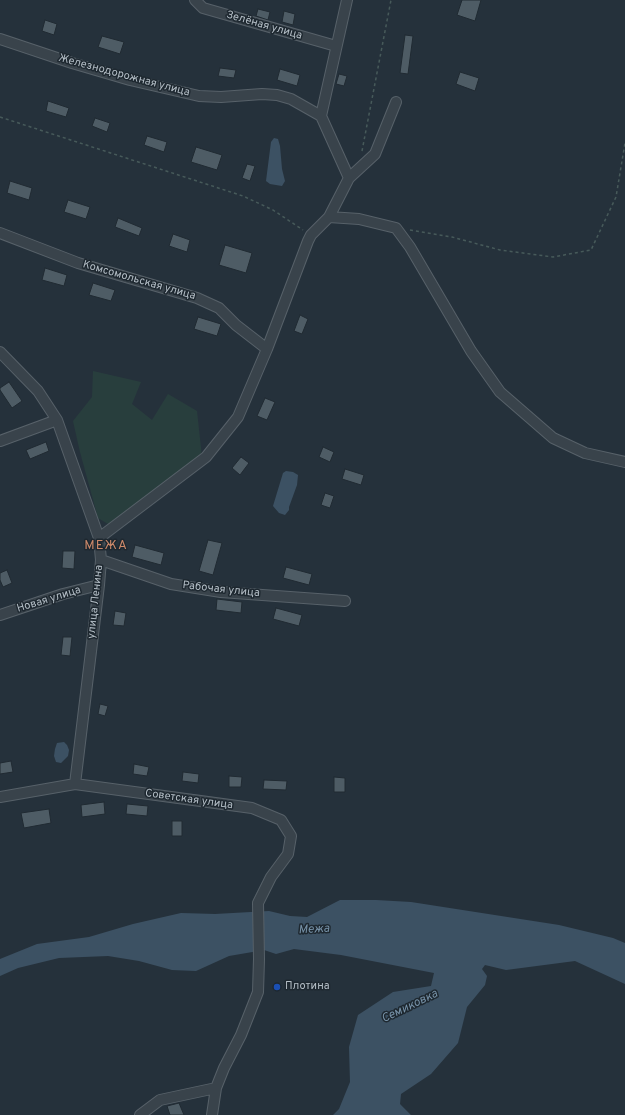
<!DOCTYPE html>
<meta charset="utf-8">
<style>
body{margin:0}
canvas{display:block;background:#25313b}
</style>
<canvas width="625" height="1115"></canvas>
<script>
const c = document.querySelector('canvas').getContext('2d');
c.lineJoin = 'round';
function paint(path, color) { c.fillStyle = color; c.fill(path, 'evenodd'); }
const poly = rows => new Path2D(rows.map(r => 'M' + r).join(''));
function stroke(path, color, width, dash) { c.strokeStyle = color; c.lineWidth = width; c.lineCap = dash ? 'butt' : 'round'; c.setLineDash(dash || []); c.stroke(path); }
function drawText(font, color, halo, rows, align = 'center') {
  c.font = font + ' Overpass,sans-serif'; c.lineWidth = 3; c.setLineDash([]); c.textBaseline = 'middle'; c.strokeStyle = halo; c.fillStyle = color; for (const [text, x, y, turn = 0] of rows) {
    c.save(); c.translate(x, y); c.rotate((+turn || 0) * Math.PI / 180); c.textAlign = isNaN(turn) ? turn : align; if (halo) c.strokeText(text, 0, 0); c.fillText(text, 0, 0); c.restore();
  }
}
const green = poly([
 [93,371,141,382,132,404,152,420,168,394,197,411,202,457,108,524,98,518,80,452,73,421,92,397]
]);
const water = poly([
 [274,138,278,139,280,146,282,169,285,181,282,186,270,184,266,181,271,142],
 [286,471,293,472,298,475,297,485,289,507,289,510,285,515,279,513,273,506,283,473],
 [64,742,67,745,69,750,68,756,61,763,56,762,54,756,55,749,57,743],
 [340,900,376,900,411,902,559,925,613,938,625,943,625,984,575,961,506,970,485,965,482,969,487,976,485,985,467,1007,458,1043,431,1074,401,1094,400,1104,411,1115,333,1115,339,1109,350,1082,349,1047,358,1015,393,992,431,986,434,973,341,955,294,949,276,954,264,950,229,956,196,971,172,970,139,961,108,956,59,958,18,968,0,976,0,959,37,944,89,937,133,924,181,913,215,914,269,911,290,916,307,917]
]);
const building = poly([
 [462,0,481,0,475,21,457,15,462,0],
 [258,9,270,12,268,20,256,16,258,9],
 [284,11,295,14,293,25,282,22,284,11],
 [45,20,57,24,54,35,42,31,45,20],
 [405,35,413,36,408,74,400,73,405,35],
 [102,36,124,42,120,54,98,47,102,36],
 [220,68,236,70,234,78,218,76,220,68],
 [280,69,300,75,297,86,277,80,280,69],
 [460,72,479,78,475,91,456,84,460,72],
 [339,74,347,76,344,86,336,84,339,74],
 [48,101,69,108,66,117,46,111,48,101],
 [95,118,110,123,107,132,92,126,95,118],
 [147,136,167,142,164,152,144,145,147,136],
 [196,147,222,155,217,170,191,162,196,147],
 [247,164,255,166,250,181,242,178,247,164],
 [10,181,32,188,29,200,7,193,10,181],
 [68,200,90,207,86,219,64,212,68,200],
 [118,218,142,228,139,236,115,227,118,218],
 [173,234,190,240,187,252,169,246,173,234],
 [225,245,252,253,246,273,219,265,225,245],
 [45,268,67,275,64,286,42,280,45,268],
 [93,283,115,290,111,301,89,295,93,283],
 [300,315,308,319,302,334,294,331,300,315],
 [198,317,221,324,217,336,194,329,198,317],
 [9,382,22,401,12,408,0,390,0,388,9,382],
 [265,398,275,402,267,420,257,416,265,398],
 [46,442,49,451,30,459,26,450,46,442],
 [323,447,334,452,330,462,319,457,323,447],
 [241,457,249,463,240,475,232,468,241,457],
 [345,469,364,475,361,485,342,479,345,469],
 [325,493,334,496,330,508,321,505,325,493],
 [208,540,222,543,213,575,199,571,208,540],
 [135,545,164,553,161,565,132,557,135,545],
 [63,551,75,551,74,569,62,568,63,551],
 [286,567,312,574,309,585,283,578,286,567],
 [7,570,12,583,3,587,0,580,0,573,7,570],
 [217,599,242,602,241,613,216,610,217,599],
 [276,608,302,615,299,626,273,619,276,608],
 [115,611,126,613,124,626,113,625,115,611],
 [63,637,72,637,70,656,61,655,63,637],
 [100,704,108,706,105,716,98,714,100,704],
 [11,761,13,772,0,774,0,763,11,761],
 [134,764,149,767,147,776,133,774,134,764],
 [183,772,199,774,198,783,182,781,183,772],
 [229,776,242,777,241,787,229,787,229,776],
 [334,777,345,778,345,792,334,792,334,777],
 [264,780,287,781,286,790,263,789,264,780],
 [104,802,105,814,82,817,81,805,104,802],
 [127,804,148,806,147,816,126,814,127,804],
 [49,809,51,823,24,828,21,813,49,809],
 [172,821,182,821,182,836,172,836,172,821],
 [179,1103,184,1115,170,1115,167,1106,179,1103]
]);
const path = poly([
 [0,117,243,196,273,210,303,230],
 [362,151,391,0],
 [410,230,452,237,500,250,553,257,591,250,616,197,625,143]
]);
const minor = poly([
 [195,0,203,8,336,46],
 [0,39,72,63,130,80,199,96,221,97,262,94,277,95,291,99,321,116,349,178],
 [321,116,347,0],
 [329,217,359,219,396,228,410,247,471,351,500,392,553,438,585,453,625,462],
 [0,233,78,263,197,298,219,308,236,325,267,349],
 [0,352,38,391,57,420,99,538,101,560,99,585,75,784],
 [0,441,57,420],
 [99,538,206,457,238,417,267,349,308,241,311,235,329,217,349,178,375,154,396,102],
 [101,560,171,584,221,592,345,601],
 [0,615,63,594,99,585],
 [0,797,75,784,252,808,281,820,291,836,288,854,271,877,258,903,259,959,258,992,241,1035,224,1068,216,1088,212,1115],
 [140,1115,160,1100,216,1088]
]);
const markers = [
 [277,987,4,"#1a4fb4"]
];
const streetNames = [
 ["Зелёная улица",264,26,16],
 ["Железнодорожная улица",124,76,15],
 ["Комсомольская улица",139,281,16],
 ["Рабочая улица",221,590,6],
 ["Новая улица",49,600,-17],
 ["улица Ленина",96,602,-84],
 ["Советская улица",189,800,8]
];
const poiNames = [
 ["Плотина",285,987]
];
const waterNames = [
 ["Межа",314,930,-3],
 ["Семиковка",410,1007,-26]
];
const quarterNames = [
 ["МЕЖА",106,546]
];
paint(green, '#283e3d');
paint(water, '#3c5163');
paint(building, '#4e5c65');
stroke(building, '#202a32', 1);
stroke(minor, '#576169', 12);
stroke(path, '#475a5a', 1.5, [3, 3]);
stroke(minor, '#39434b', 10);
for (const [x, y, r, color] of markers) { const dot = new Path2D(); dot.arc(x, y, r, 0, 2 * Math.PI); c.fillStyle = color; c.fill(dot); stroke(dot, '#1e2830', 1.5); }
drawText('11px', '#b4bec6', '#1e2830', streetNames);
drawText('11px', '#b4bec6', '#1e2830', poiNames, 'left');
drawText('italic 12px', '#7792a8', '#1e2830', waterNames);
c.letterSpacing = '1px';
drawText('13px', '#cc896a', '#1e2830', quarterNames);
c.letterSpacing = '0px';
</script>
